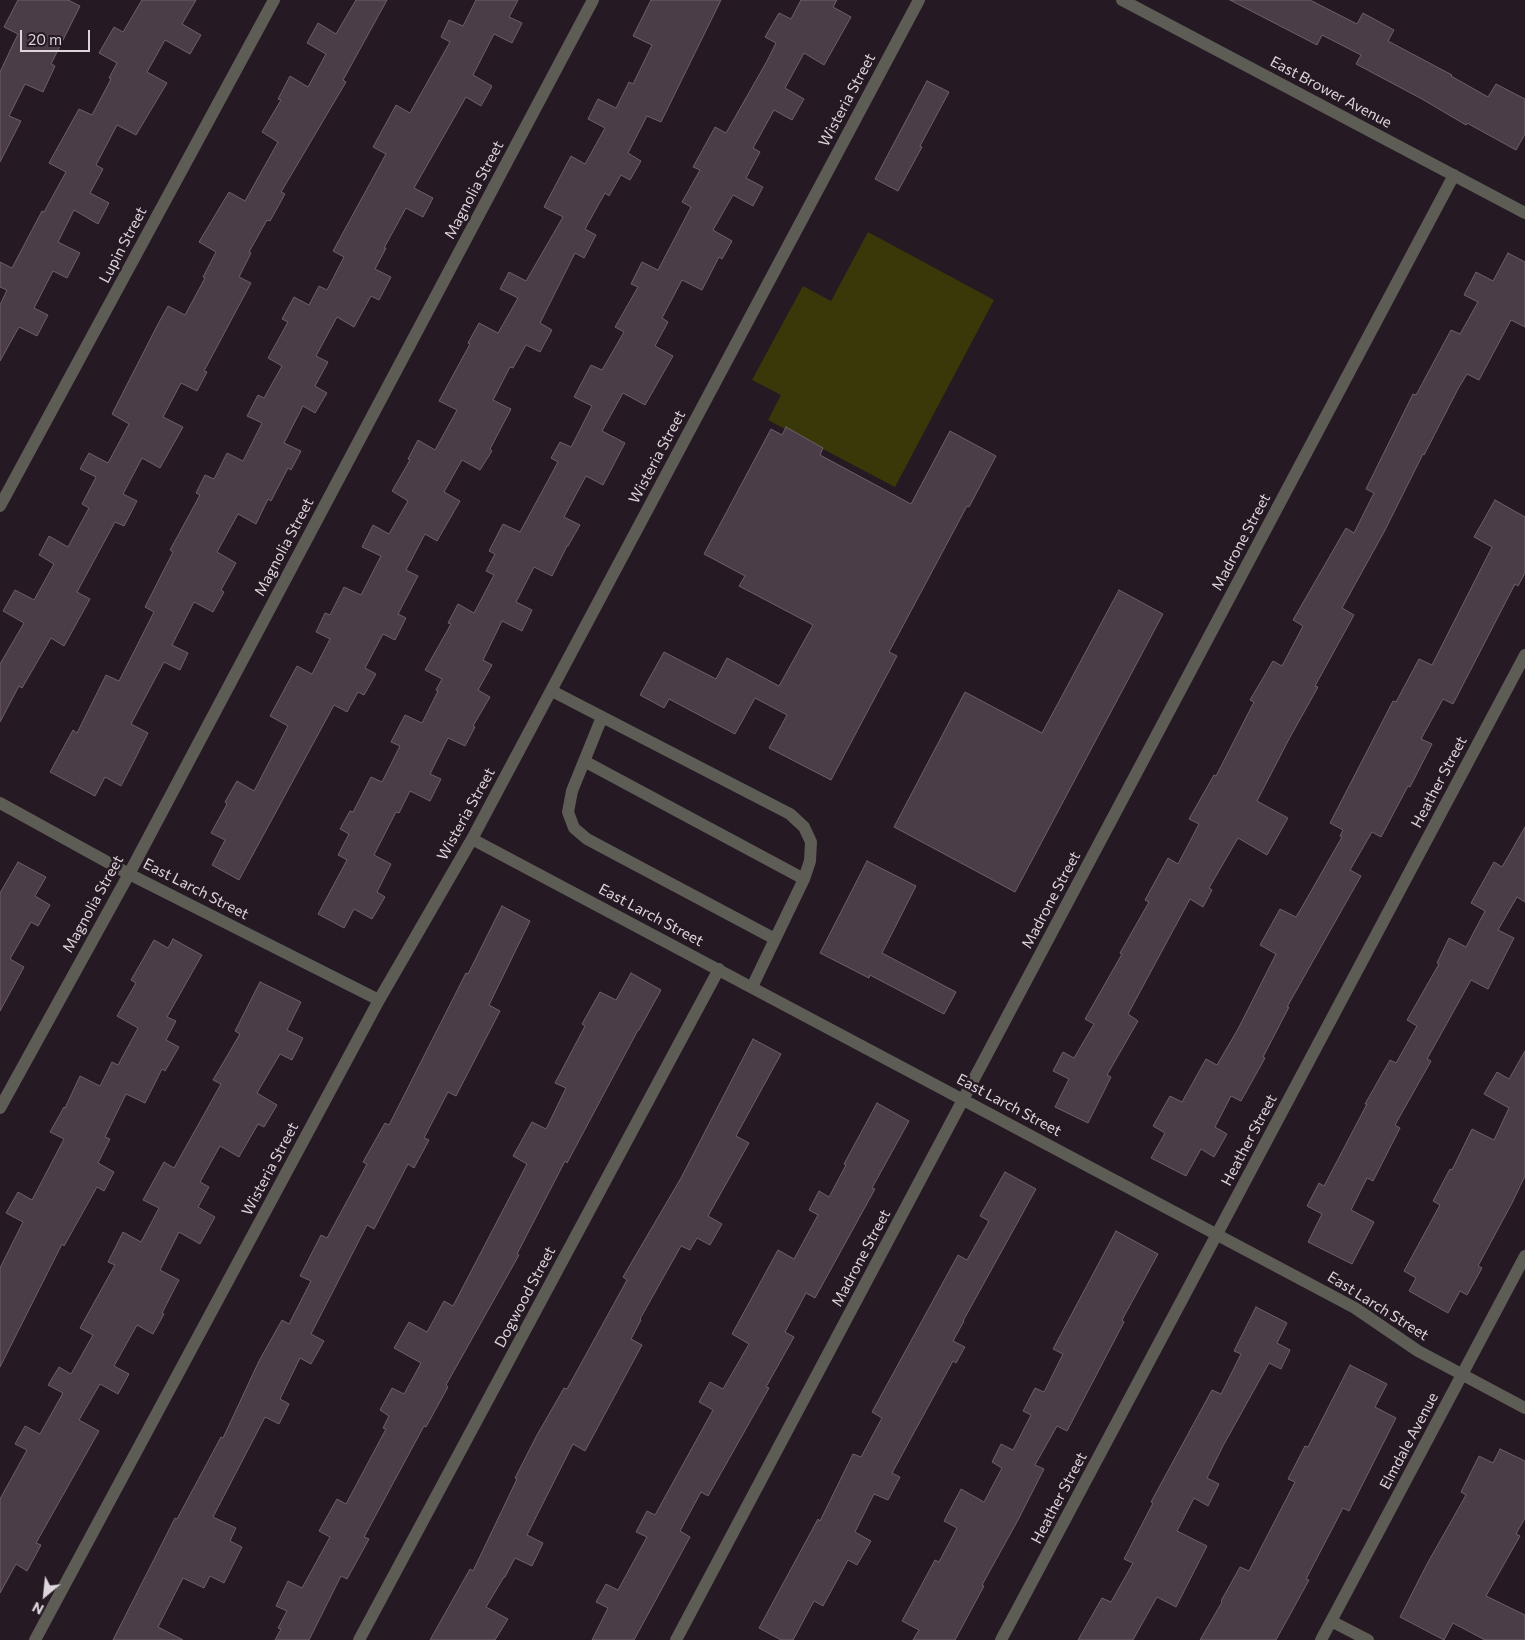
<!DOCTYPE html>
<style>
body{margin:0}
#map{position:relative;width:1525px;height:1640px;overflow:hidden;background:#251923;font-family:Commissioner,sans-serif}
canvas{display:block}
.north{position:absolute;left:20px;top:1570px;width:50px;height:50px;-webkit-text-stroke:4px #251923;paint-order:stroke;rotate:208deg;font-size:14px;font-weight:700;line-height:20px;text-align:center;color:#ddd5dc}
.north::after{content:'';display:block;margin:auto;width:18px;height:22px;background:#ddd5dc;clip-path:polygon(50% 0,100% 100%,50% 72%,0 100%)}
.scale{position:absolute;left:20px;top:30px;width:70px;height:22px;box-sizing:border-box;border:2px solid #ddd5dc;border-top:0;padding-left:6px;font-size:15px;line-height:18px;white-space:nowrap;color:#ddd5dc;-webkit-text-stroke:4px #251923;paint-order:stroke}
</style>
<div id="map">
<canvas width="1525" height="1640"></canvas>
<div class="north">N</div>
<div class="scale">20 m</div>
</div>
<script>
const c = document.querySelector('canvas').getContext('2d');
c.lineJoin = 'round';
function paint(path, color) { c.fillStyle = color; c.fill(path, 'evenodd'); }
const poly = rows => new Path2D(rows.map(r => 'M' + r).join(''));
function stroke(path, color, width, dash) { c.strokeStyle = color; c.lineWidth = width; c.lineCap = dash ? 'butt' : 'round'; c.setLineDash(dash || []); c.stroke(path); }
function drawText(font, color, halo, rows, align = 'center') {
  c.font = font + ' Commissioner,sans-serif'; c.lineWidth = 5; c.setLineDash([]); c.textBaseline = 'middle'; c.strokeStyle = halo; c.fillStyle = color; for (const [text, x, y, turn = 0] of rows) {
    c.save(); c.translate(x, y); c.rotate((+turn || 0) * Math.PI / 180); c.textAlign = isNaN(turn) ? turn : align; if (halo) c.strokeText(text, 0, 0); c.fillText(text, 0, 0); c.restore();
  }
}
const green = poly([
 [868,232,994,300,895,487,768,420,781,395,752,380,803,286,831,301]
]);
const building = poly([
 [18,0,68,0,80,6,51,64,55,66,43,92,25,84,9,116,21,121,0,162,0,72,18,34,4,27,18,0],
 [142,0,196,0,182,24,201,35,190,54,165,40,147,72,167,83,136,135,117,125,96,165,103,169,90,193,109,203,98,224,74,210,58,242,80,253,67,278,53,271,34,308,48,315,37,336,19,327,0,361,0,305,7,290,0,287,0,262,12,268,42,211,44,212,66,172,49,163,79,109,92,115,111,79,109,78,117,63,99,53,114,27,123,32,142,0],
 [356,0,387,0,343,80,346,82,281,192,285,194,270,221,267,220,249,252,251,253,239,277,251,283,204,371,207,372,197,391,181,383,163,417,183,427,160,468,142,458,123,494,137,501,124,526,115,522,77,592,90,599,64,646,51,638,22,688,19,686,0,722,0,664,24,623,3,611,15,590,34,600,54,564,39,555,49,536,68,547,89,508,82,504,96,477,80,469,89,453,108,463,129,424,112,414,158,324,168,306,185,315,205,278,203,277,216,252,199,242,229,192,245,201,278,142,262,132,281,100,278,99,290,76,308,87,326,54,307,43,318,23,336,34,356,0],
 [476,0,518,0,509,17,522,23,512,43,494,34,473,75,492,86,481,106,466,97,414,188,433,198,423,217,406,208,384,248,386,248,375,269,391,277,379,300,371,296,354,327,337,317,316,356,328,362,315,386,327,393,315,413,303,406,284,443,301,451,291,470,288,468,271,501,268,499,256,524,238,514,217,552,236,563,221,590,224,592,213,612,194,602,172,645,188,653,180,670,164,662,131,724,148,733,133,763,121,786,105,777,95,796,50,772,73,730,77,733,106,675,119,681,154,612,145,607,173,552,170,550,200,495,196,493,205,475,214,479,227,453,243,461,262,423,247,416,258,395,264,398,282,366,268,358,288,322,282,319,294,297,309,305,319,286,327,290,344,257,333,251,386,154,373,147,396,105,410,113,450,42,441,37,449,20,463,26,476,0],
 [651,0,721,0,661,122,647,116,628,153,641,161,630,180,621,175,609,196,605,193,585,229,596,235,584,258,575,253,540,323,552,330,540,352,526,345,513,368,510,367,493,400,511,409,490,449,492,451,480,470,462,460,444,492,460,501,437,541,425,534,406,570,418,576,398,614,406,618,395,640,383,634,365,668,376,674,364,695,358,692,347,712,334,705,239,880,212,865,225,840,211,833,227,804,225,802,237,781,254,791,288,726,270,716,297,666,312,674,330,639,316,632,325,613,330,615,344,587,361,595,381,556,362,547,373,525,389,534,408,501,392,491,410,460,408,459,418,440,435,450,457,410,439,401,470,344,468,343,479,323,498,333,518,298,500,289,509,272,526,281,563,217,544,207,571,156,585,164,605,128,588,119,598,99,616,108,629,82,633,84,652,45,633,36,651,0],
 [801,0,837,0,833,7,851,17,824,65,804,53,785,88,804,99,792,120,774,110,753,148,760,152,746,178,763,187,753,206,733,195,713,230,732,241,722,259,719,257,702,290,682,280,662,318,668,322,655,346,673,356,645,405,623,393,602,431,625,443,603,485,586,476,564,517,580,525,568,546,567,546,552,576,534,567,516,602,532,610,522,631,502,621,483,660,492,665,478,690,490,697,473,726,475,727,465,746,448,738,430,774,441,779,430,801,410,791,399,813,396,812,374,855,391,864,377,892,385,897,372,919,354,909,344,928,318,914,347,860,338,855,349,834,340,829,350,811,353,812,371,777,382,782,400,746,391,742,405,715,422,723,438,691,436,690,442,679,425,670,451,624,448,623,458,604,474,613,494,575,486,571,495,554,489,551,503,524,520,532,558,462,551,458,560,442,571,447,592,406,574,397,591,365,602,370,624,332,615,327,638,287,631,284,642,262,658,270,691,207,682,202,700,170,693,167,715,127,726,133,767,61,776,43,765,37,779,13,791,19,801,0],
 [1230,0,1310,0,1357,24,1363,13,1394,30,1388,41,1452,75,1451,76,1488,97,1496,84,1525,99,1525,134,1516,150,1467,123,1466,125,1422,99,1356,64,1361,55,1322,35,1317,45,1230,0],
 [927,81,949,92,920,146,922,147,898,191,875,179,927,81],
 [1508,253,1525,262,1525,327,1511,320,1479,380,1467,374,1458,389,1424,455,1423,454,1384,532,1342,608,1354,615,1315,686,1318,687,1289,739,1257,801,1288,818,1267,855,1238,838,1209,888,1212,890,1203,907,1190,899,1128,1014,1138,1021,1107,1075,1111,1077,1088,1123,1055,1107,1069,1079,1053,1071,1063,1052,1074,1058,1094,1024,1085,1019,1122,954,1120,953,1149,902,1145,900,1168,858,1178,864,1199,824,1189,819,1214,775,1216,776,1254,702,1250,700,1273,661,1282,666,1303,626,1293,620,1346,528,1354,533,1374,493,1366,489,1413,394,1416,395,1451,330,1460,334,1478,302,1464,295,1476,272,1493,281,1508,253],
 [786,427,823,448,820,455,911,504,950,431,996,456,969,507,967,506,889,652,897,656,831,780,769,748,787,715,755,698,735,734,669,699,664,708,640,695,664,652,716,679,727,658,779,686,813,625,739,586,745,576,704,554,771,429,782,435,786,427],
 [1495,500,1525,517,1525,573,1518,586,1515,584,1453,704,1443,699,1421,739,1432,744,1410,787,1408,786,1381,837,1372,832,1350,870,1361,876,1287,1007,1289,1007,1263,1057,1265,1058,1241,1101,1231,1096,1215,1127,1227,1134,1214,1157,1201,1149,1186,1176,1151,1158,1165,1133,1153,1126,1170,1096,1182,1102,1206,1059,1217,1065,1238,1029,1276,954,1260,945,1280,909,1296,917,1302,907,1342,837,1340,836,1343,830,1330,823,1393,701,1396,702,1419,659,1432,665,1492,547,1474,537,1495,500],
 [1119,590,1163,614,1015,892,894,827,965,692,1042,733,1119,590],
 [1525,827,1525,902,1517,897,1498,930,1514,938,1488,989,1471,980,1427,1059,1431,1061,1395,1125,1400,1128,1373,1181,1367,1178,1351,1210,1374,1222,1352,1264,1308,1242,1322,1214,1307,1206,1319,1183,1324,1186,1367,1104,1365,1104,1390,1060,1396,1063,1417,1026,1407,1020,1439,964,1437,963,1449,938,1466,947,1485,911,1471,903,1494,862,1502,867,1525,827],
 [867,861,916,886,882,953,956,992,944,1014,870,975,869,978,820,953,867,861],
 [18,862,46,877,35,896,50,905,38,926,31,922,10,959,24,967,0,1011,0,893,18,862],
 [502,906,530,921,489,1005,500,1011,456,1096,448,1092,424,1138,429,1140,414,1168,408,1164,374,1229,367,1225,311,1334,324,1341,311,1364,300,1358,280,1399,289,1404,279,1424,265,1417,213,1517,236,1528,230,1541,242,1547,224,1583,210,1576,204,1588,183,1578,158,1627,183,1640,113,1640,175,1518,177,1519,221,1437,223,1438,259,1361,282,1320,289,1324,311,1281,300,1276,321,1235,327,1238,367,1164,363,1162,385,1123,389,1125,466,973,468,974,502,906],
 [173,939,202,955,167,1017,176,1021,166,1040,179,1047,165,1071,162,1069,145,1103,126,1094,105,1137,110,1139,98,1163,114,1172,104,1191,97,1187,64,1246,62,1244,0,1367,0,1268,23,1222,6,1213,18,1192,32,1200,64,1139,50,1132,64,1107,65,1108,80,1076,100,1086,112,1062,118,1065,138,1028,117,1016,136,983,131,980,154,940,168,948,173,939],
 [631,973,661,990,639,1030,638,1030,567,1163,565,1161,517,1254,519,1255,446,1385,448,1387,426,1427,424,1426,364,1537,369,1539,347,1579,341,1576,309,1640,275,1640,281,1629,278,1628,287,1611,276,1606,288,1581,302,1588,330,1537,319,1531,337,1499,346,1504,386,1429,383,1428,389,1416,380,1410,392,1388,404,1394,421,1363,394,1348,409,1322,427,1332,444,1301,453,1306,527,1164,513,1156,532,1122,546,1129,566,1088,555,1083,585,1026,582,1024,600,992,616,1000,631,973],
 [260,982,301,1002,287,1030,303,1038,292,1060,280,1054,257,1093,277,1105,264,1127,258,1124,239,1157,220,1146,200,1182,209,1187,198,1207,215,1217,200,1244,179,1232,160,1270,179,1280,162,1313,164,1314,153,1334,137,1325,114,1366,129,1374,118,1394,100,1384,79,1420,99,1431,36,1543,41,1545,27,1571,16,1564,0,1593,0,1499,27,1450,15,1444,25,1426,40,1434,63,1393,48,1385,59,1367,71,1374,93,1335,80,1328,115,1265,108,1262,123,1232,141,1242,159,1208,143,1200,164,1162,174,1168,221,1084,213,1080,240,1034,235,1031,260,982],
 [753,1039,781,1054,736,1136,749,1143,708,1216,722,1224,710,1245,697,1238,690,1250,681,1246,640,1319,641,1320,631,1339,642,1345,585,1451,573,1444,527,1535,543,1543,532,1566,515,1558,505,1577,504,1577,486,1607,508,1619,495,1640,430,1640,470,1569,473,1571,517,1479,515,1478,537,1435,564,1388,567,1389,627,1280,623,1277,681,1178,753,1039],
 [1525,1051,1525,1176,1512,1203,1478,1266,1482,1268,1467,1295,1460,1291,1448,1313,1409,1291,1416,1278,1404,1271,1440,1205,1433,1201,1450,1169,1452,1170,1472,1129,1494,1140,1509,1108,1484,1094,1497,1072,1509,1079,1525,1051],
 [877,1103,909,1121,872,1188,875,1189,815,1298,806,1293,785,1332,794,1337,766,1387,769,1388,708,1496,701,1492,680,1531,690,1537,634,1640,592,1640,608,1608,596,1602,606,1584,618,1590,647,1537,636,1532,647,1511,655,1515,713,1410,699,1402,710,1382,723,1389,749,1344,732,1334,778,1250,794,1259,818,1215,809,1210,819,1191,829,1197,846,1165,844,1164,877,1103],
 [1005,1172,1036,1189,963,1321,964,1321,953,1341,965,1347,956,1363,953,1361,892,1473,900,1477,888,1500,874,1494,855,1532,871,1541,857,1565,848,1560,823,1606,814,1601,793,1640,781,1640,759,1628,818,1519,820,1521,853,1454,861,1457,882,1418,872,1412,958,1255,967,1260,989,1221,980,1216,1005,1172],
 [1116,1231,1158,1254,1122,1320,1124,1322,1067,1431,1057,1426,1035,1465,1044,1469,1018,1520,982,1585,984,1586,955,1640,913,1640,919,1630,902,1621,935,1560,939,1562,957,1528,944,1521,961,1489,984,1502,1002,1468,992,1462,1001,1444,1013,1450,1031,1415,1023,1411,1035,1388,1044,1392,1063,1354,1053,1349,1116,1231],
 [1256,1307,1287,1323,1277,1343,1290,1350,1281,1369,1269,1363,1223,1446,1207,1478,1219,1484,1208,1506,1194,1498,1177,1531,1207,1546,1176,1607,1157,1597,1133,1640,1078,1640,1102,1598,1111,1602,1133,1563,1124,1559,1153,1503,1151,1502,1212,1390,1221,1394,1241,1354,1234,1351,1256,1307],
 [1350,1365,1387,1384,1375,1407,1396,1418,1349,1511,1343,1508,1306,1579,1309,1580,1276,1640,1200,1640,1222,1602,1221,1601,1240,1567,1249,1571,1295,1482,1288,1479,1305,1446,1308,1447,1350,1365],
 [1500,1449,1525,1461,1525,1518,1516,1534,1520,1536,1486,1596,1525,1615,1525,1640,1485,1640,1453,1623,1444,1640,1400,1617,1427,1564,1466,1495,1461,1492,1479,1456,1493,1463,1500,1449]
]);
const lane = poly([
 [552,691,790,814,804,827,811,842,810,861,804,879,752,987],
 [602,717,572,791,568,812,574,828,587,839,775,939],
 [584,761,804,879]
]);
const street = poly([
 [1122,0,1525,213],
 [0,506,274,0],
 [0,803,129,874,379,1000],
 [472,839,1355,1308,1418,1351,1525,1408],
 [0,1108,129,874,593,0],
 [1331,1621,1368,1640],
 [35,1640,379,1000,472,839,919,0],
 [359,1640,719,969],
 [676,1640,1454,175],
 [1001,1640,1525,655],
 [1321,1640,1525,1256]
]);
const streetNames = [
 ["East Brower Avenue",1331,92,28],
 ["Wisteria Street",847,100,-62],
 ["Magnolia Street",474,190,-62],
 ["Lupin Street",123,245,-62],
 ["Wisteria Street",657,457,-62],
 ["Madrone Street",1241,542,-62],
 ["Magnolia Street",284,547,-62],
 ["Heather Street",1439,782,-62],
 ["Wisteria Street",466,814,-61],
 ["East Larch Street",196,889,27],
 ["Madrone Street",1051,900,-62],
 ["Magnolia Street",93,904,-61],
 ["East Larch Street",651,915,28],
 ["East Larch Street",1009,1105,28],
 ["Heather Street",1249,1140,-62],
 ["Wisteria Street",270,1169,-62],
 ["Madrone Street",861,1258,-62],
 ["Dogwood Street",525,1297,-62],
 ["East Larch Street",1378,1306,32],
 ["Elmdale Avenue",1409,1441,-62],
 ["Heather Street",1059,1498,-62]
];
paint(green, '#393808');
paint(building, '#4a3d48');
stroke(building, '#6e5f6b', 1);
stroke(lane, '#5d5d56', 12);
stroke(street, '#5d5d56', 12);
drawText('15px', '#ddd5dc', '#251923', streetNames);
</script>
